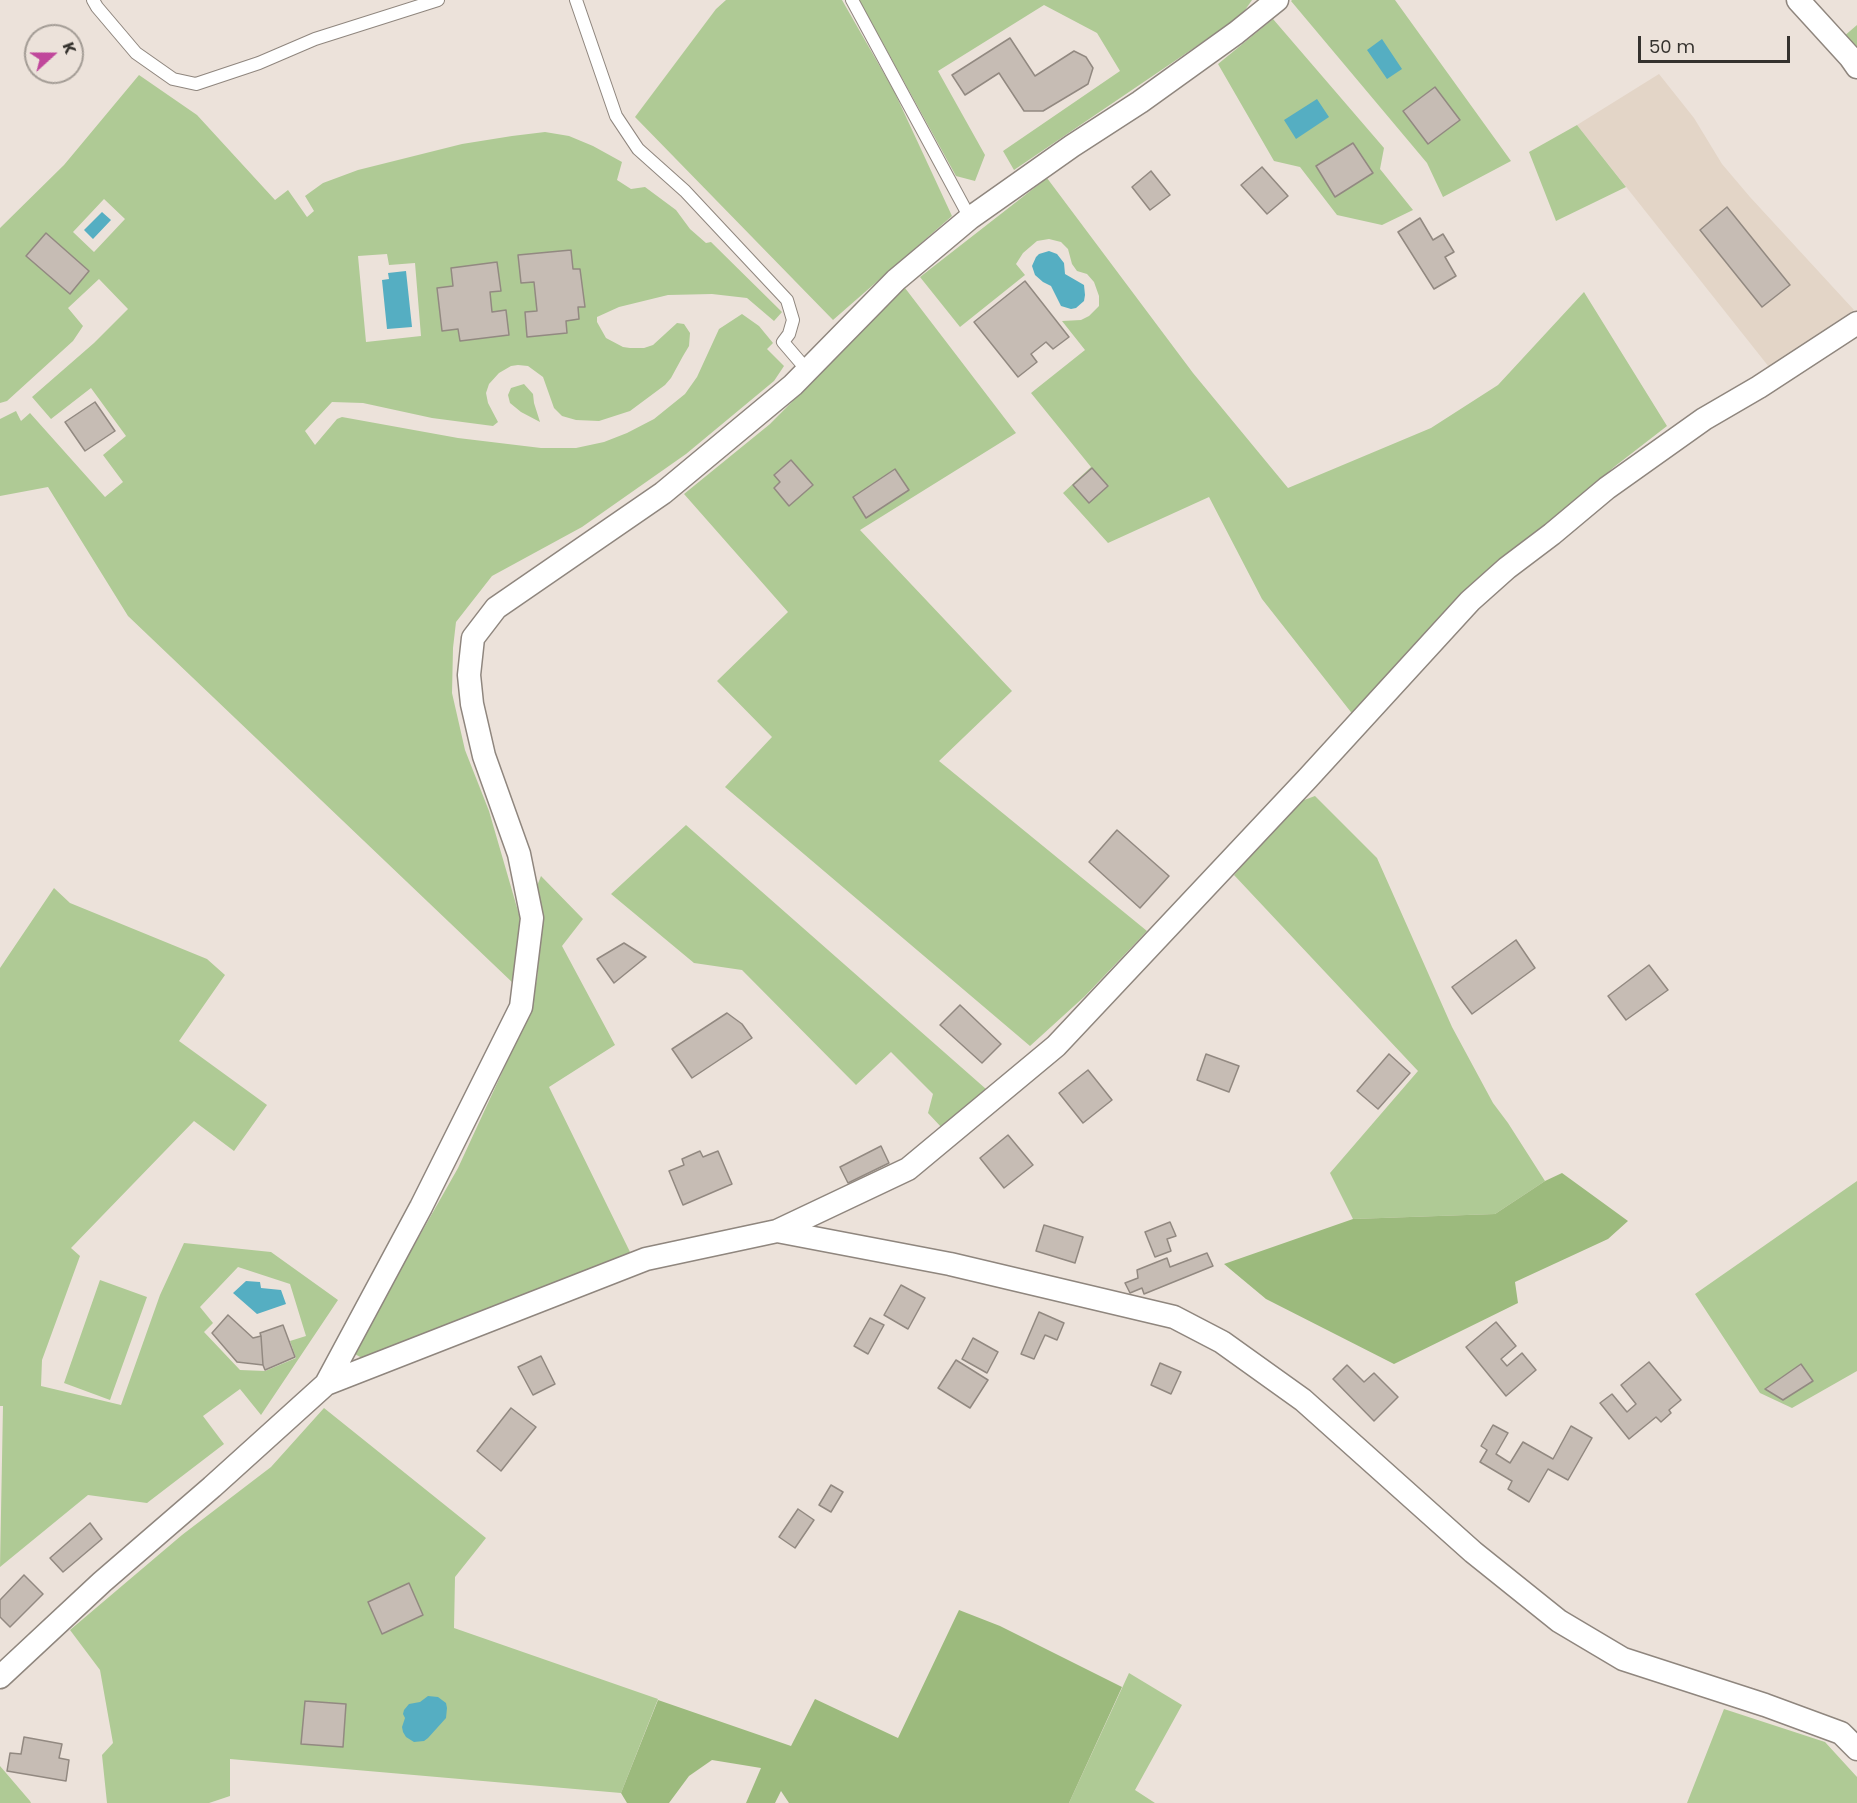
<!DOCTYPE html>
<style>
body{margin:0}
#map{position:relative;width:1857px;height:1803px;overflow:hidden;background:#ece2da;font-family:Poppins,sans-serif}
canvas{display:block}
.north{position:absolute;left:24px;top:24px;width:60px;height:60px;box-sizing:border-box;background:#ece2da;border:2px solid #a39c95;border-radius:50%;rotate:69deg;font-size:16px;font-weight:700;line-height:24px;text-align:center;color:#35322e}
.north::after{content:'';display:block;margin:auto;width:21px;height:27px;background:#c0479b;clip-path:polygon(50% 0,100% 100%,50% 72%,0 100%)}
.scale{position:absolute;left:1638px;top:36px;width:152px;height:27px;box-sizing:border-box;border:3px solid #35322e;border-top:0;padding-left:8px;font-size:18px;line-height:21px;white-space:nowrap;color:#35322e;-webkit-text-stroke:4px #ece2da;paint-order:stroke}
</style>
<div id="map">
<canvas width="1857" height="1803"></canvas>
<div class="north">K</div>
<div class="scale">50 m</div>
</div>
<script>
const c = document.querySelector('canvas').getContext('2d');
c.lineJoin = 'round';
function paint(path, color) { c.fillStyle = color; c.fill(path, 'evenodd'); }
const poly = rows => new Path2D(rows.map(r => 'M' + r).join(''));
function stroke(path, color, width, dash) { c.strokeStyle = color; c.lineWidth = width; c.lineCap = dash ? 'butt' : 'round'; c.setLineDash(dash || []); c.stroke(path); }
const built = poly([
 [1659,74,1694,118,1722,164,1750,197,1854,310,1769,367,1577,125]
]);
const green = poly([
 [726,0,842,0,894,91,952,216,833,320,635,117,716,9],
 [859,0,1252,0,1241,16,1014,170,1003,151,1120,71,1097,33,1044,5,938,71,985,155,975,181,956,176],
 [1292,0,1395,0,1511,161,1443,197,1427,163,1291,1],
 [1273,19,1384,148,1380,169,1413,210,1382,225,1337,215,1300,167,1274,161,1218,64],
 [1857,25,1857,53,1843,37],
 [139,75,197,115,275,200,288,190,307,217,314,211,305,196,323,183,358,170,462,144,512,136,545,132,569,136,593,146,622,162,617,180,631,189,645,187,676,210,690,229,706,243,711,242,782,312,774,321,747,298,712,294,668,295,619,307,597,317,597,322,606,338,623,347,630,348,644,348,653,345,677,323,684,324,690,333,689,346,683,356,671,378,665,385,630,411,599,421,576,420,562,416,554,408,543,377,528,366,518,365,511,366,499,373,489,384,486,393,488,403,498,422,493,426,432,418,363,403,332,402,305,431,315,445,337,419,342,417,458,438,541,448,576,448,604,442,627,433,654,419,685,394,697,377,719,329,742,314,759,326,773,343,767,349,784,366,774,381,686,454,582,527,492,576,456,622,453,648,452,693,465,750,489,811,520,918,514,984,128,616,48,487,0,496,0,419,16,411,21,421,30,413,105,497,123,482,103,455,126,436,91,388,51,419,32,397,94,343,128,309,99,279,68,308,83,326,73,341,7,401,0,403,0,228,64,165],
 [104,199,125,219,94,252,73,232],
 [387,254,389,265,415,263,421,336,366,342,358,256],
 [1577,125,1626,187,1556,221,1529,152],
 [1047,178,1193,373,1288,488,1431,428,1498,385,1584,292,1667,426,1614,467,1547,527,1500,559,1464,591,1354,716,1262,599,1209,497,1108,543,1063,493,1091,467,1031,393,1085,350,1062,321,1081,320,1089,316,1099,306,1099,296,1094,282,1087,274,1077,271,1072,264,1068,249,1061,242,1049,239,1037,241,1023,253,1016,264,1025,275,960,327,920,277],
 [905,288,1016,433,860,530,1012,691,939,761,1147,931,1085,996,1030,1046,725,787,772,737,717,681,788,612,684,494,770,424],
 [524,384,533,394,534,403,540,422,521,412,510,403,508,395,511,388],
 [1315,796,1377,858,1452,1027,1493,1103,1508,1123,1545,1181,1495,1214,1353,1219,1330,1173,1418,1071,1234,875,1296,803],
 [686,825,986,1089,942,1128,928,1113,933,1094,891,1052,856,1085,742,970,694,963,611,894],
 [541,876,583,919,562,946,615,1045,549,1087,631,1254,362,1358,353,1353,458,1168,530,1012,537,979,542,923,537,886],
 [54,888,70,903,207,959,225,975,179,1041,267,1105,234,1151,194,1121,71,1248,80,1256,42,1360,41,1386,121,1405,160,1295,184,1243,271,1252,338,1300,261,1415,240,1389,203,1416,224,1444,147,1503,88,1495,0,1567,3,1406,0,1406,0,968],
 [238,1267,290,1284,306,1336,290,1341,296,1358,265,1371,240,1370,204,1332,213,1323,200,1307],
 [1857,1181,1857,1371,1792,1408,1760,1393,1695,1294],
 [100,1280,147,1297,110,1400,64,1383],
 [324,1408,486,1538,455,1577,454,1628,658,1699,621,1793,230,1759,230,1796,209,1803,107,1803,102,1755,113,1743,100,1670,70,1630,182,1535,271,1467],
 [1129,1673,1182,1705,1135,1790,1155,1803,1069,1803],
 [1724,1709,1825,1742,1857,1777,1857,1803,1687,1803],
 [0,1766,30,1801,31,1803,0,1803]
]);
const forest = poly([
 [1562,1173,1628,1221,1608,1239,1515,1282,1518,1303,1394,1364,1266,1299,1224,1264,1353,1219,1495,1214,1545,1181],
 [959,1610,1000,1626,1122,1687,1069,1803,789,1803,781,1791,775,1803,746,1803,761,1768,712,1760,689,1776,669,1803,627,1803,621,1793,658,1700,791,1746,815,1699,898,1738]
]);
const water = poly([
 [1382,39,1402,69,1387,79,1367,50],
 [1317,99,1329,117,1296,139,1284,120],
 [102,212,111,220,93,239,84,230],
 [1049,251,1057,254,1064,263,1065,274,1084,285,1085,295,1084,301,1076,308,1071,309,1061,306,1051,286,1043,282,1035,275,1032,266,1036,257,1039,254],
 [406,271,412,327,387,329,382,280,389,279,388,273],
 [246,1281,260,1282,261,1288,281,1290,286,1304,257,1314,233,1293],
 [428,1696,438,1697,446,1703,447,1708,446,1718,428,1738,424,1741,414,1742,406,1737,403,1732,402,1727,405,1718,403,1714,404,1710,409,1704,420,1702]
]);
const building = poly([
 [1010,38,1035,76,1074,51,1086,57,1093,68,1088,84,1043,111,1024,111,999,73,965,95,952,75,1010,38],
 [1435,87,1460,120,1428,144,1403,111,1435,87],
 [1353,143,1373,173,1335,197,1316,166,1353,143],
 [1262,167,1288,196,1267,214,1241,185,1262,167],
 [1151,171,1170,195,1150,210,1132,187,1151,171],
 [1727,207,1790,285,1762,307,1700,230,1727,207],
 [1420,218,1433,240,1443,234,1454,252,1445,257,1456,276,1434,289,1398,232,1420,218],
 [46,233,89,271,70,294,26,256,46,233],
 [571,250,573,269,580,269,585,307,578,307,579,319,566,321,567,333,527,337,525,312,537,311,534,282,521,283,518,255,571,250],
 [497,262,501,291,490,292,492,312,506,310,509,335,460,341,458,329,442,331,437,288,453,286,451,268,497,262],
 [1025,281,1069,337,1053,349,1046,342,1031,354,1037,362,1018,377,974,322,1025,281],
 [95,402,115,431,85,451,65,422,95,402],
 [791,460,813,485,789,506,774,488,780,482,774,475,791,460],
 [1092,468,1108,486,1089,503,1073,485,1092,468],
 [895,469,909,490,866,518,853,497,895,469],
 [1117,830,1169,876,1140,908,1089,862,1117,830],
 [1516,940,1535,968,1472,1014,1452,987,1516,940],
 [624,943,646,957,614,983,597,959,624,943],
 [1649,965,1668,990,1626,1020,1608,996,1649,965],
 [960,1005,1001,1044,982,1063,940,1025,960,1005],
 [727,1013,742,1024,752,1038,692,1078,672,1049,727,1013],
 [1206,1054,1239,1066,1229,1092,1197,1080,1206,1054],
 [1389,1054,1410,1073,1378,1109,1357,1091,1389,1054],
 [1088,1070,1112,1100,1083,1123,1059,1093,1088,1070],
 [1008,1135,1033,1165,1004,1188,980,1158,1008,1135],
 [881,1146,889,1163,848,1183,840,1167,881,1146],
 [700,1151,703,1157,718,1151,732,1184,683,1205,669,1171,684,1165,682,1159,700,1151],
 [1170,1222,1176,1236,1167,1239,1171,1251,1155,1257,1145,1232,1170,1222],
 [1044,1225,1083,1237,1075,1263,1036,1251,1044,1225],
 [1207,1253,1213,1266,1144,1294,1142,1288,1130,1293,1125,1283,1138,1278,1137,1270,1167,1258,1170,1267,1207,1253],
 [901,1285,925,1298,908,1329,884,1315,901,1285],
 [1039,1312,1064,1323,1057,1340,1045,1335,1034,1359,1021,1354,1039,1312],
 [228,1315,253,1338,261,1336,263,1365,237,1362,212,1333,228,1315],
 [870,1318,884,1325,868,1354,854,1346,870,1318],
 [1496,1322,1516,1346,1501,1359,1507,1366,1522,1353,1536,1370,1506,1396,1466,1347,1496,1322],
 [283,1325,295,1357,265,1370,263,1365,261,1336,260,1333,283,1325],
 [973,1338,998,1352,987,1373,962,1359,973,1338],
 [541,1356,555,1384,533,1395,518,1367,541,1356],
 [956,1360,988,1380,970,1408,938,1388,956,1360],
 [1649,1362,1681,1400,1669,1410,1671,1413,1661,1422,1656,1417,1629,1439,1600,1403,1612,1394,1627,1412,1636,1404,1621,1385,1649,1362],
 [1160,1363,1181,1372,1171,1394,1151,1385,1160,1363],
 [1801,1364,1813,1381,1783,1400,1765,1389,1801,1364],
 [1347,1365,1364,1382,1374,1373,1398,1397,1374,1421,1333,1379,1347,1365],
 [511,1408,536,1427,501,1471,477,1451,511,1408],
 [1493,1425,1508,1433,1496,1454,1510,1463,1523,1442,1553,1459,1571,1426,1592,1438,1568,1480,1548,1469,1529,1502,1508,1489,1512,1481,1480,1462,1487,1450,1481,1446,1493,1425],
 [831,1485,843,1492,831,1512,819,1505,831,1485],
 [798,1509,814,1520,795,1548,779,1537,798,1509],
 [90,1523,102,1539,63,1572,50,1558,90,1523],
 [24,1575,43,1594,10,1627,0,1617,0,1600,24,1575],
 [409,1583,423,1615,382,1634,368,1602,409,1583],
 [305,1701,346,1704,343,1747,301,1744,305,1701],
 [24,1737,62,1744,59,1758,69,1760,66,1781,7,1771,10,1753,21,1754,24,1737]
]);
const lane = poly([
 [93,0,97,7,136,53,173,79,196,84,259,63,315,39,438,0],
 [576,0,616,116,638,149,685,191,787,300,793,320,789,334,783,342,807,370],
 [852,0,970,218]
]);
const street = poly([
 [1798,0,1850,57,1857,67],
 [777,1231,950,1264,1174,1317,1222,1342,1303,1400,1473,1552,1559,1621,1623,1659,1765,1705,1841,1733,1857,1749],
 [326,1384,421,1207,521,1007,532,918,519,854,484,756,472,704,469,675,473,638,496,608,663,493,793,385,896,280,970,218,1072,146,1140,102,1236,33,1277,0],
 [0,1677,102,1582,212,1487,326,1384,646,1259,777,1231,908,1169,1056,1046,1308,778,1470,601,1507,568,1552,534,1607,488,1704,419,1759,387,1857,323]
]);
paint(built, '#e3d5c7');
paint(green, '#afca95');
paint(forest, '#9cba7d');
paint(water, '#55aec2');
paint(building, '#c6bcb4');
stroke(building, '#928981', 1.5);
stroke(lane, '#8f867e', 14);
stroke(street, '#8f867e', 25);
stroke(lane, '#fff', 12);
stroke(street, '#fff', 22);
</script>
